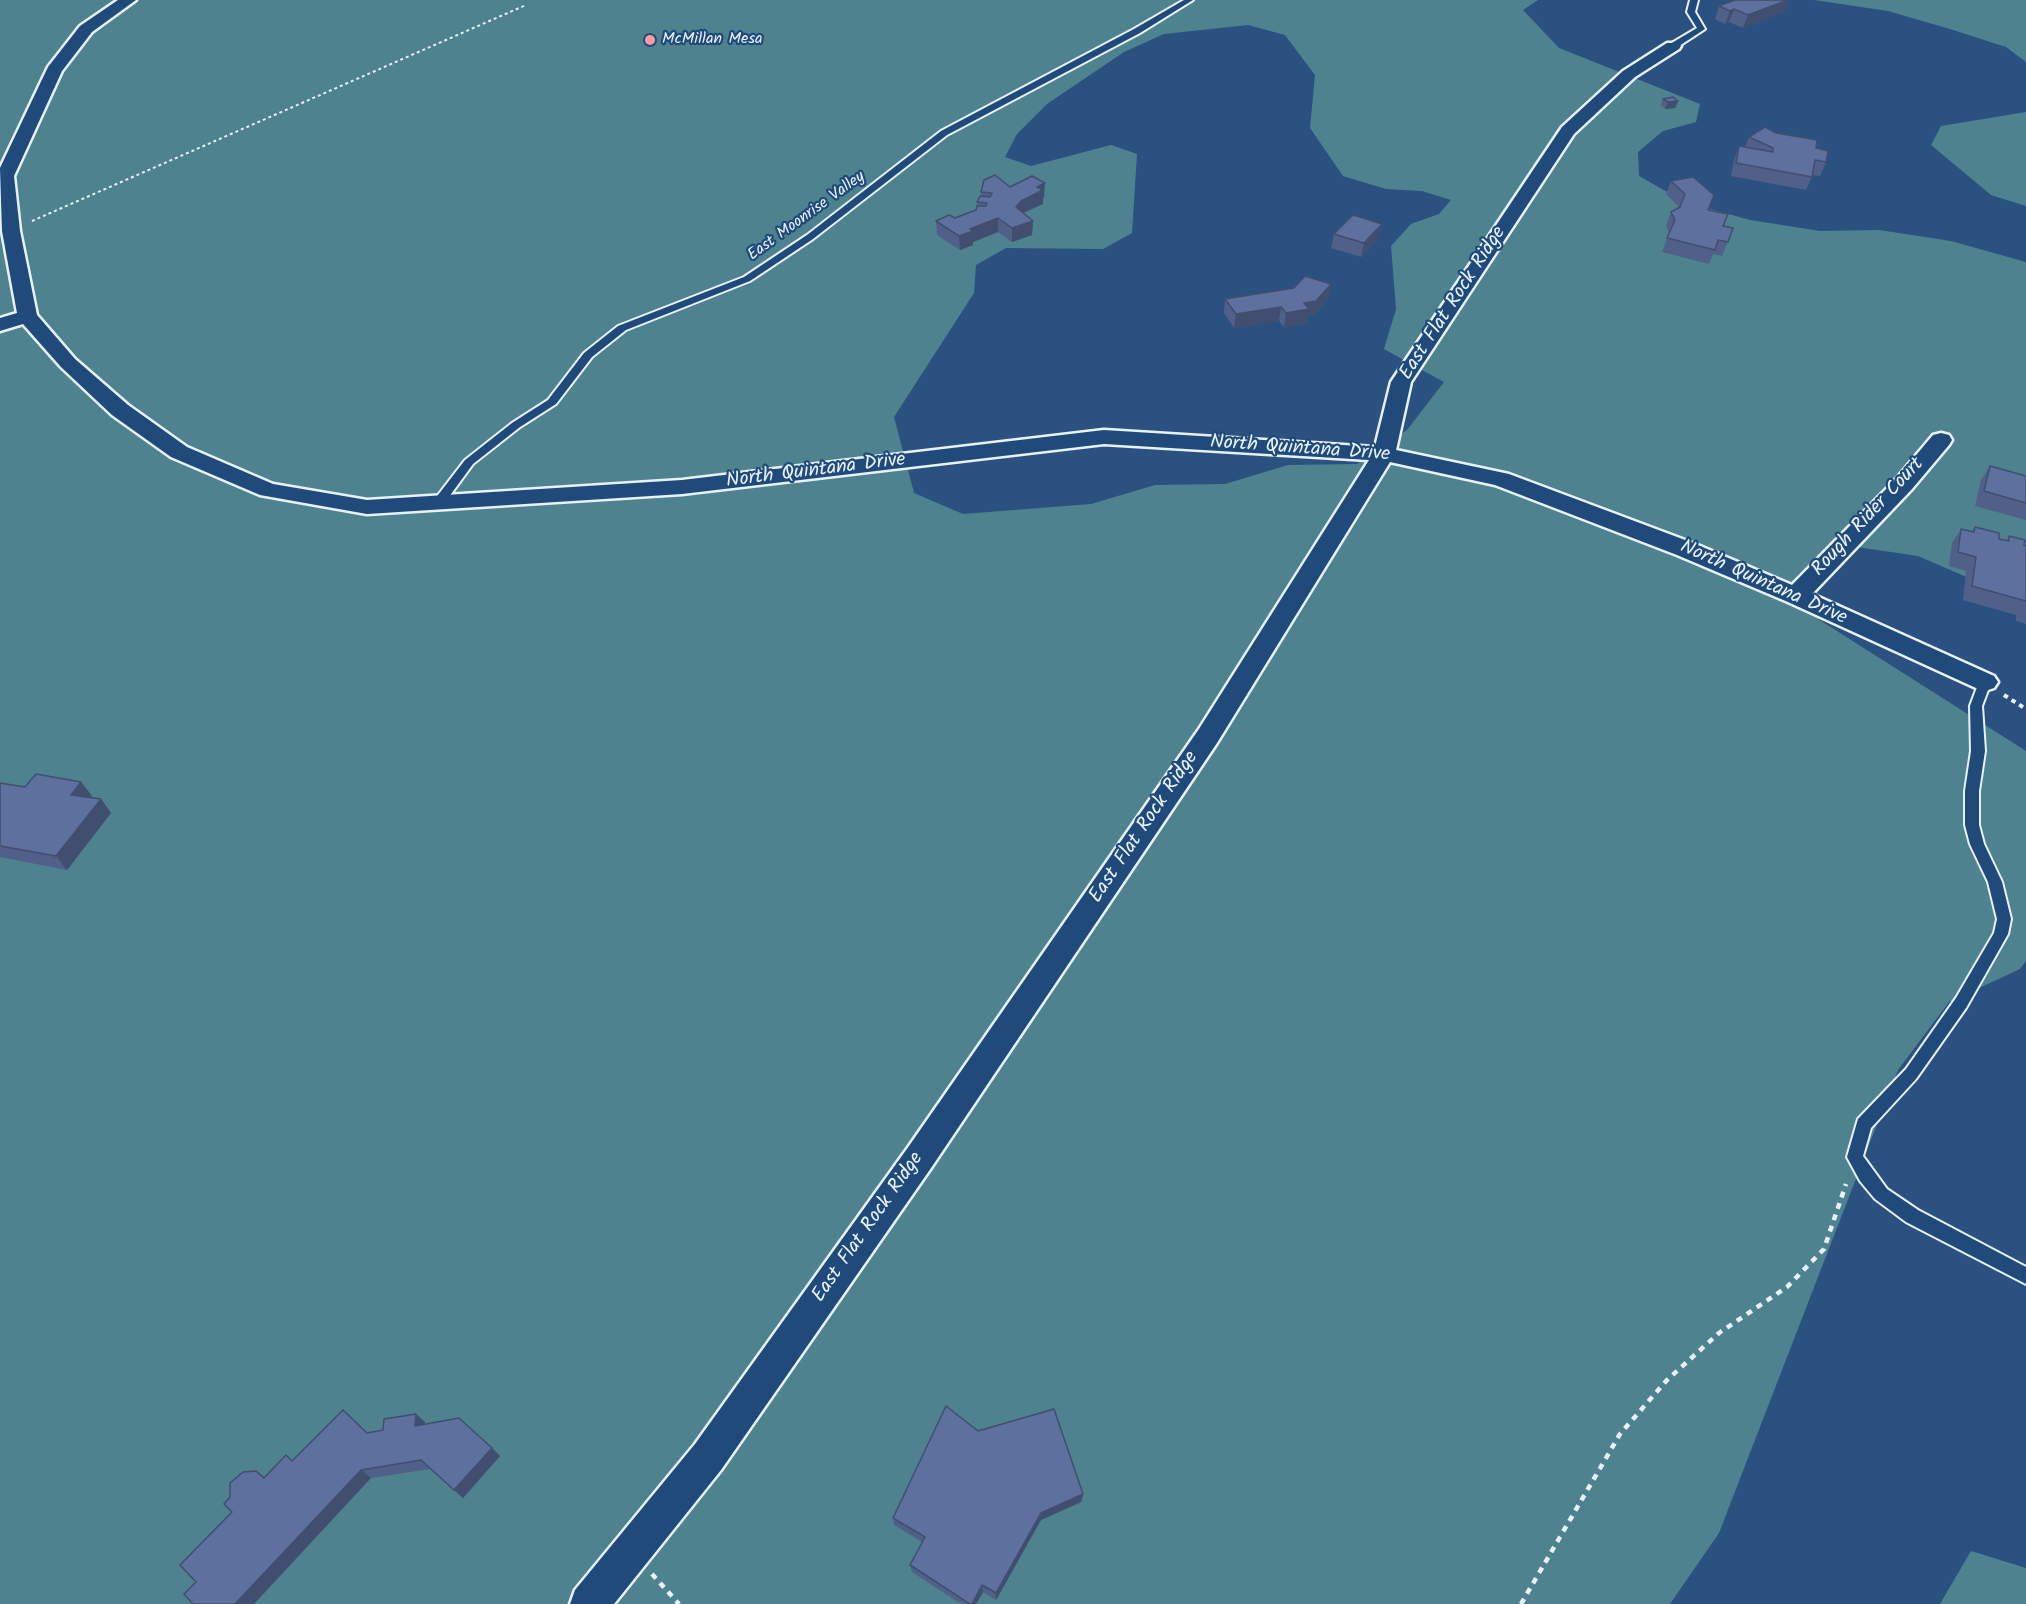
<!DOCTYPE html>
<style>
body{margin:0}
canvas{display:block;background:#2b5181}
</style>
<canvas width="2026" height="1604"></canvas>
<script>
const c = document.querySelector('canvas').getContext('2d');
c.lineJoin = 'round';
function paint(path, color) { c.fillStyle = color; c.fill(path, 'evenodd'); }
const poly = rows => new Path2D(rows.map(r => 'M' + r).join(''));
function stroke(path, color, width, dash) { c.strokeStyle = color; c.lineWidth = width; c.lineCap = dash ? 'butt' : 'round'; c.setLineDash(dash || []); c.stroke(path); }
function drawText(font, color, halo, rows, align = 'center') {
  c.font = font + ' Kalam,sans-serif'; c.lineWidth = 4.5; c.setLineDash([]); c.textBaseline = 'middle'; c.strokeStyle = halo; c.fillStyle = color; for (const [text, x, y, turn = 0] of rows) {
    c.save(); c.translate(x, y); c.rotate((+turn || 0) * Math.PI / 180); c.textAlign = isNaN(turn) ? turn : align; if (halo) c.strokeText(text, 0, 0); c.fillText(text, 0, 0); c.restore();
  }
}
const green = poly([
 [0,0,1538,0,1523,10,1559,48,1700,104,1696,122,1663,131,1638,152,1639,176,1685,202,1750,220,1820,231,1879,230,1951,241,2026,262,2026,614,1992,588,1918,556,1850,546,1813,574,1818,619,2026,751,2026,961,2020,969,1949,1002,1898,1070,1719,1533,1670,1604,0,1604],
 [1248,25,1285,35,1315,75,1310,128,1343,176,1386,189,1422,191,1451,200,1439,214,1411,224,1391,246,1396,309,1384,349,1444,382,1407,430,1357,464,1288,465,1225,484,1155,485,1091,504,963,514,914,493,894,417,974,293,976,265,1006,248,1103,249,1132,233,1137,154,1111,145,1031,166,1005,157,1017,134,1047,104,1124,52,1164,34],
 [1814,0,2026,0,2026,62,2006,47,1950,29,1888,11],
 [2026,112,2026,206,1991,195,1931,145,1941,126],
 [1971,1551,2026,1568,2026,1604,1940,1604]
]);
const pathFar2 = poly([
 [32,221,526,5]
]);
const pathFar1 = poly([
 [2004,695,2026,709]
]);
const path = poly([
 [652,1574,679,1604],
 [1521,1604,1620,1434,1667,1380,1719,1333,1787,1287,1824,1249,1846,1184]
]);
const service = poly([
 [1184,0,1193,0,1140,33,947,135,813,239,750,281,626,330,592,357,556,404,520,427,473,464,443,505,435,505,435,499,465,460,512,423,548,400,584,353,618,326,744,277,807,235,941,131,1134,29,1184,0],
 [1690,0,1698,0,1695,12,1705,29,1676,48,1670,48,1670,44,1697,28,1687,12,1690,0],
 [1985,677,1991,682,1982,706,1985,751,1979,791,1979,825,1984,844,2002,882,2011,919,2008,934,1966,1008,1916,1079,1871,1128,1863,1156,1887,1189,1918,1210,2026,1267,2026,1284,1906,1222,1875,1199,1860,1181,1847,1157,1858,1119,1906,1069,1956,998,1994,933,1997,919,1988,882,1970,844,1965,825,1965,791,1971,751,1970,706,1979,682,1985,677]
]);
const minor = poly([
 [118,0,136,0,92,32,62,71,14,176,20,231,37,315,75,359,128,405,187,447,273,484,367,500,682,480,1104,430,1375,447,1391,382,1562,127,1623,71,1667,43,1679,43,1681,46,1679,49,1635,77,1574,134,1411,382,1396,450,1509,474,1693,543,1792,585,1896,479,1933,435,1941,433,1949,435,1952,440,1949,445,1912,489,1812,594,1994,676,1998,682,1994,688,1985,691,1976,688,1788,602,1677,555,1495,485,1390,462,1217,743,931,1168,721,1470,614,1604,570,1604,575,1590,695,1444,909,1146,1199,729,1369,460,1104,444,682,494,367,514,260,495,171,457,112,415,61,367,23,324,0,331,0,318,17,313,2,231,0,168,48,67,80,26,118,0]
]);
const wall = poly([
 [1735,0,1789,0,1784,12,1743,28,1729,22,1725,24,1715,19,1719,6],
 [1663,99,1678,101,1675,108,1665,109,1661,105],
 [1776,133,1816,148,1826,162,1820,176,1813,175,1806,190,1731,176,1734,160,1739,146,1745,147,1749,137],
 [1671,181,1708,210,1723,226,1733,228,1722,256,1713,254,1709,264,1662,252,1669,233,1666,226,1671,212,1679,207,1666,194],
 [1010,187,1044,197,1043,198,1043,204,1024,213,1033,221,1032,235,1012,242,998,232,973,242,973,245,960,250,937,235,936,221,955,218,976,210,977,202,981,196,981,192],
 [1334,234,1379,238,1361,257,1331,248],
 [1328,298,1314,315,1307,316,1306,324,1284,327,1279,321,1234,328,1224,313,1225,299],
 [1990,466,2026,476,2026,520,1975,506,1981,480],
 [1975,527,1999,539,2006,541,2009,536,2026,546,2026,624,2016,621,2016,615,1963,600,1966,571,1949,566,1952,543,1961,529,1972,531],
 [81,782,92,796,90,798,101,799,111,813,67,870,0,857,0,783,25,787],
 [425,1422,425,1424,492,1448,500,1456,463,1498,430,1469,371,1478,196,1582,232,1512,256,1471,265,1477,293,1460,368,1433],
 [978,1431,1083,1494,1081,1502,1041,1520,996,1600,983,1592,976,1604,961,1604,912,1572,910,1565,922,1542,894,1525,893,1518]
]);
const shadedWall = poly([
 [1788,0,1789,0,1784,12,1743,28,1748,15],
 [1734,9,1729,22,1725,24,1730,11],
 [1678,101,1675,108,1665,109,1668,102],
 [1045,183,1044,197,1043,198,1043,204,1020,214,1016,207,1021,201,1037,187],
 [998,218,998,232,973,242,973,245,960,250,959,236,970,229],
 [1033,221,1032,235,1012,242,1012,228],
 [1382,224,1379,238,1361,257,1364,243],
 [1331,284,1328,298,1314,315,1307,316,1306,324,1284,327,1286,313,1304,303],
 [1281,307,1279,321,1234,328,1236,314],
 [81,782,92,796,81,809,71,795],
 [101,799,111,813,67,870,56,856],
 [416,1414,425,1422,424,1434,415,1426],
 [492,1448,500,1456,463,1498,454,1490],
 [361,1470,371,1478,254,1604,235,1604],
 [1083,1494,1081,1502,1041,1520,996,1600,996,1593,1041,1513],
 [982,1585,983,1592,976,1604,972,1604]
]);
const building = poly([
 [1735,0,1788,0,1748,15,1734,9,1730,11,1719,6,1735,0],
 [1673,97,1678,101,1668,102,1663,99,1673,97],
 [1765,127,1776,133,1817,140,1816,148,1828,151,1826,162,1815,160,1812,177,1736,163,1739,146,1773,152,1773,148,1749,137,1765,127],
 [995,175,1010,187,1032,176,1045,183,1037,187,1043,190,1021,201,1016,207,1033,221,1012,228,998,218,970,229,973,231,959,236,936,221,949,215,955,218,976,210,977,206,986,206,987,203,977,202,980,196,990,197,992,193,981,192,984,180,995,175],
 [1693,177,1714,195,1708,210,1728,214,1723,226,1733,228,1728,242,1718,240,1715,250,1667,238,1675,220,1671,212,1680,207,1685,194,1671,181,1693,177],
 [1353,215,1382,224,1364,243,1334,234,1353,215],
 [1305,276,1331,284,1316,301,1304,303,1309,309,1286,313,1281,307,1236,314,1225,299,1294,288,1305,276],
 [1990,466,2026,476,2026,503,1984,491,1990,466],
 [1975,527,1999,533,1999,539,2009,541,2009,536,2025,540,2024,545,2026,546,2026,601,1972,586,1976,557,1958,552,1961,529,1974,532,1975,527],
 [36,774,81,782,71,795,101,799,56,856,0,846,0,783,25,787,36,774],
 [946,1406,978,1431,1054,1409,1083,1494,1041,1513,996,1593,982,1585,972,1604,970,1604,910,1565,925,1537,893,1518,946,1406],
 [343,1410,367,1433,383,1430,384,1419,416,1414,415,1426,459,1418,492,1448,454,1490,421,1460,361,1470,235,1604,193,1604,184,1594,196,1582,180,1565,232,1512,224,1504,230,1497,230,1483,243,1472,256,1471,264,1478,286,1455,292,1461,343,1410]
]);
const markers = [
 [650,40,6,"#ff9aa2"]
];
const farPoinames = [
 ["McMillan Mesa",662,40]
];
const farStreetnames = [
 ["East Moonrise Valley",807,217,-36]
];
const streetNames = [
 ["East Flat Rock Ridge",1454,304,-57],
 ["North Quintana Drive",1300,450,4],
 ["North Quintana Drive",816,472,-7],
 ["Rough Rider Court",1869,518,-47],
 ["North Quintana Drive",1763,584,24],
 ["East Flat Rock Ridge",1145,828,-56],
 ["East Flat Rock Ridge",869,1228,-55]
];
paint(green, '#4e828f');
stroke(service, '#e8f1f8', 4);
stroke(minor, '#e8f1f8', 5);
stroke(pathFar2, '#e8f1f8', 2, [3, 3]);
stroke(pathFar1, '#e8f1f8', 4, [4.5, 4.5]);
stroke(path, '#e8f1f8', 4.5, [6, 6]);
paint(service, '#1f4a7a');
paint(minor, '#1f4a7a');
paint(wall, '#506088');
paint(shadedWall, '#414e6f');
paint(building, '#5d709e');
stroke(building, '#414e6f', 1.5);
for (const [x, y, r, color] of markers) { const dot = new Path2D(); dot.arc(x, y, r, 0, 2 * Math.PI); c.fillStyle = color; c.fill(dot); stroke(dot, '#1f4a7a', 2); }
drawText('16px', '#e8f1f8', '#1f4a7a', farPoinames, 'left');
drawText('16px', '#e8f1f8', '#1f4a7a', farStreetnames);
drawText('20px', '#e8f1f8', '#1f4a7a', streetNames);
</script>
